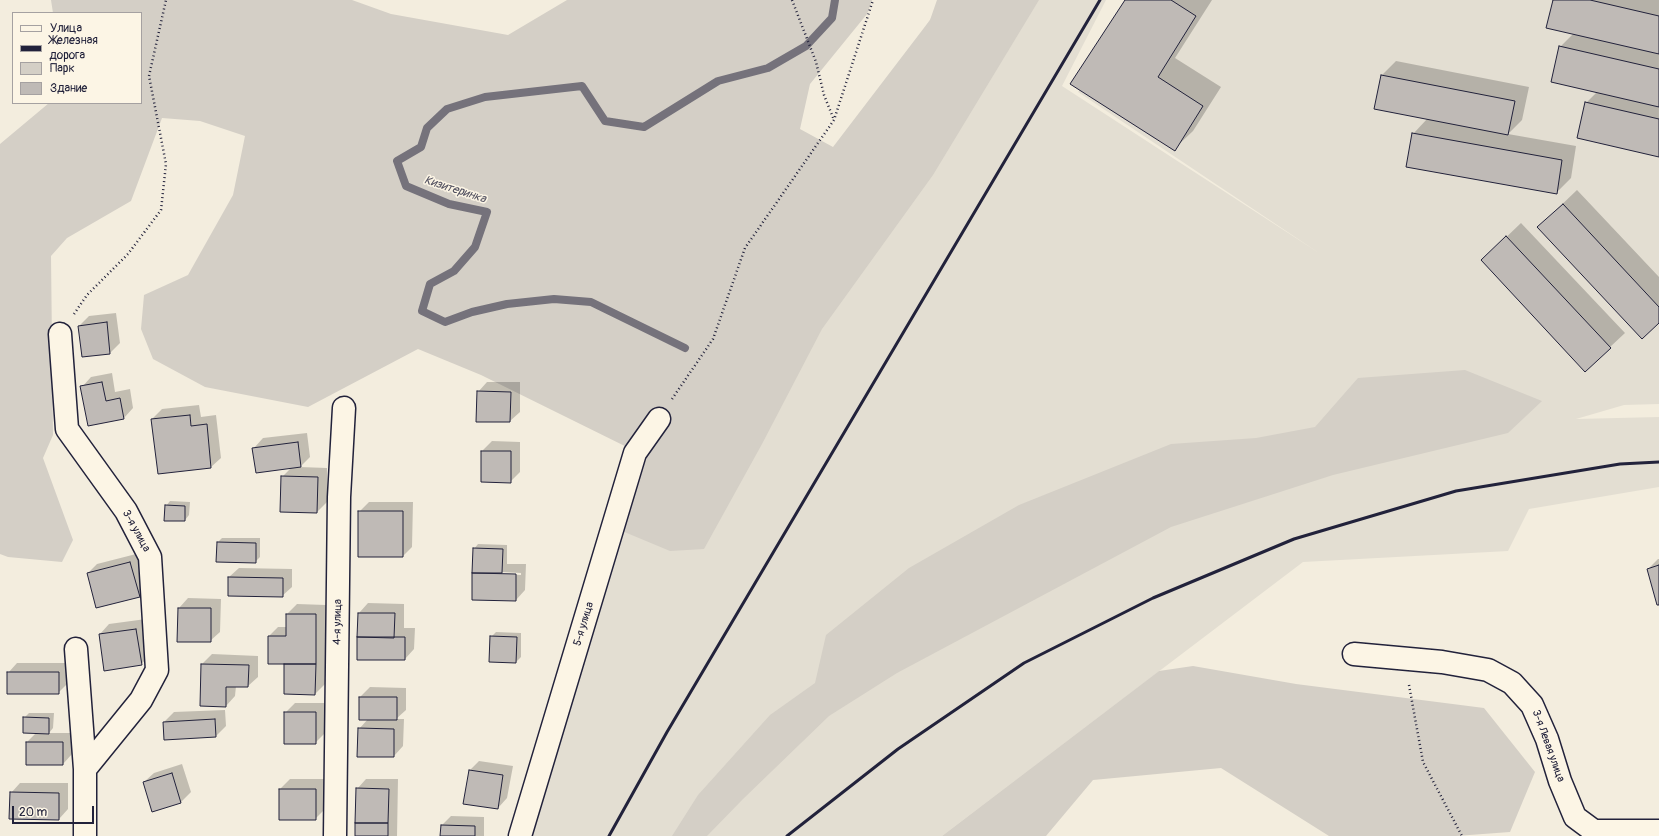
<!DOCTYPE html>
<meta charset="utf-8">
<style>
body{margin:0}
#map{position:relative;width:1659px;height:836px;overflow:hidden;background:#f3edde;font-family:Pangolin,sans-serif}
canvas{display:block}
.legend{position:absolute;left:12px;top:12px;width:130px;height:92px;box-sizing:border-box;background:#fcf5e5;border:1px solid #a5a1a1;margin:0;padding:5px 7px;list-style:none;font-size:12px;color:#22223b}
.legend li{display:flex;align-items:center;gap:8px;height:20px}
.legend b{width:20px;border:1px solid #a5a1a1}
.scale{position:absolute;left:12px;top:806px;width:82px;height:18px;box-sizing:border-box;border:2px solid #22223b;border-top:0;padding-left:5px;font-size:12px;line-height:14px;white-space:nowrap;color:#22223b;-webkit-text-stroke:3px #fcf5e5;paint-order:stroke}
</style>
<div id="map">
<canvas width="1659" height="836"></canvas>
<ul class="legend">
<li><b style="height:5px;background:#fcf5e5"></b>Улица</li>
<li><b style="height:5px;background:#22223b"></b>Железная дорога</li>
<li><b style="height:11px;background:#d4cfc6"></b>Парк</li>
<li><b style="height:11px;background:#bfbab6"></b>Здание</li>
</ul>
<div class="scale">20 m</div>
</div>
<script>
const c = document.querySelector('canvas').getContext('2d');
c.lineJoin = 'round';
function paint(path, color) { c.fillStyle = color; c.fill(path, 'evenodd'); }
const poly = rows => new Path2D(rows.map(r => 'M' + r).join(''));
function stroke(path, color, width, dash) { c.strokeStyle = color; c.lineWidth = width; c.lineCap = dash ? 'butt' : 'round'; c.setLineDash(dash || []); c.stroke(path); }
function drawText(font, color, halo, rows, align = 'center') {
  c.font = font + ' Pangolin,sans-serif'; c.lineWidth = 3; c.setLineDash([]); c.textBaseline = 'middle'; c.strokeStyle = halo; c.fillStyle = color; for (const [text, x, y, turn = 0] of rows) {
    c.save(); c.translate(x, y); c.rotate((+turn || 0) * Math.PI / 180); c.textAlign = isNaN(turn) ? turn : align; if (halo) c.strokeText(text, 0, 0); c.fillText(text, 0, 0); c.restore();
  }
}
const built = poly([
 [943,0,1106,0,1062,86,1319,253,1078,92,1130,0,1659,0,1659,404,1624,405,1576,419,1659,417,1659,487,1529,509,1508,551,1303,562,942,836,522,836,635,466]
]);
const green = poly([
 [51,0,352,0,391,14,508,35,567,0,872,0,867,14,810,84,800,129,833,147,930,20,937,0,1039,0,933,175,822,329,762,444,704,549,670,551,622,531,647,457,481,375,418,349,308,407,205,387,153,359,141,329,144,295,188,275,233,195,245,136,200,121,162,118,131,201,67,238,51,256,53,435,43,458,73,540,62,562,8,557,0,554,0,144,49,103,141,103,141,13,53,13],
 [1465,370,1542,401,1508,433,1333,475,1171,527,897,673,829,716,743,799,707,836,672,836,698,795,770,715,815,683,826,635,909,568,1019,505,1171,444,1256,438,1315,427,1358,378],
 [1193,666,1296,684,1484,708,1535,772,1510,832,1456,836,1329,836,1221,768,1093,780,1046,836,942,836,1159,671]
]);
const shadow = poly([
 [1126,0,1212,0,1175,58,1221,87,1193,131,1174,149],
 [1554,0,1659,0,1659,156,1586,103,1597,92,1560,47,1574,33],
 [1396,61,1529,87,1522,120,1508,134,1576,146,1571,178,1556,193,1413,134,1428,118,1375,108,1382,75],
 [1577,190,1659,277,1659,321,1553,213],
 [1521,223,1625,333,1610,347,1497,246],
 [116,313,120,343,110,353,79,326,89,316],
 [112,373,115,392,130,389,133,408,124,418,82,387,91,377],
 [487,382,520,382,520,412,510,421,477,421,478,392],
 [199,405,201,417,216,415,221,458,211,467,152,419,162,409],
 [307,433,310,457,300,467,327,468,327,502,317,512,282,477,291,468,254,448,263,438],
 [492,441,520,442,520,472,510,482,482,481,482,451],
 [170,501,190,502,189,515,185,520,166,506],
 [369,502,413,502,412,547,403,556,359,512],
 [222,538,260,538,260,557,255,562,218,542],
 [478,544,507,545,507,564,526,564,525,590,516,600,473,600,474,549],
 [502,572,521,573,521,575,500,574],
 [140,553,149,587,139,596,88,573,97,564],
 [1658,559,1659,559,1659,604,1648,569],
 [239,568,292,569,292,587,282,596,229,577],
 [188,598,221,599,220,632,210,641,179,608],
 [368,603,404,604,404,628,415,628,414,649,405,659,359,613],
 [297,604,326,605,325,684,315,694,269,636,278,627,287,627,287,614],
 [146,619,151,655,141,664,100,634,109,624],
 [496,632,521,633,521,657,516,662,491,637],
 [212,654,258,656,258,677,248,686,236,686,235,696,226,706,202,664],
 [17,663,68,663,68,683,58,693,8,673],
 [370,687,406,688,406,710,396,719,404,719,403,746,394,756,359,729,368,719,360,697],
 [295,703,325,703,325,733,315,743,285,713],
 [225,710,226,726,216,736,165,738,164,722,174,712],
 [29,713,54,713,53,728,49,733,73,733,72,754,63,764,27,742,36,733,24,718],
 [479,761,513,766,507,798,498,808,470,770],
 [182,764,191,792,181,802,153,810,144,782,154,773],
 [290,779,325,779,325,809,315,819,280,789],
 [366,779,398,779,397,836,356,836,357,789],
 [20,783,68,783,68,809,59,819,11,793],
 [451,816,484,817,484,836,441,836,442,825]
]);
const stream = poly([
 [685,348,591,302,554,299,507,304,472,312,445,322,422,311,430,284,454,271,475,247,487,212,449,204,406,186,397,161,421,147,427,128,447,109,485,97,582,86,605,121,644,127,718,81,768,68,806,46,832,18,835,0]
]);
const building = poly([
 [1125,0,1171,0,1196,16,1158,77,1203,106,1175,151,1070,84,1125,0],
 [1553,0,1590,0,1659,16,1659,54,1546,28,1553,0],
 [1559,46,1659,69,1659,107,1551,82,1559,46],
 [1381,75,1515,101,1508,135,1374,109,1381,75],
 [1585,102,1659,119,1659,157,1577,138,1585,102],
 [1412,133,1562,160,1557,194,1406,167,1412,133],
 [1563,204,1659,307,1659,323,1642,339,1537,227,1563,204],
 [1506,236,1611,348,1585,372,1481,260,1506,236],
 [107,322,110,354,82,357,78,326,107,322],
 [102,382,106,401,120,398,124,419,88,426,80,386,102,382],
 [477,391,511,392,510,422,476,422,477,391],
 [190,415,191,426,207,424,211,468,158,474,151,419,190,415],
 [298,442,301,467,256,473,252,448,298,442],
 [481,451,511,451,511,483,481,482,481,451],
 [281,476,318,477,317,513,280,512,281,476],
 [165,505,185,506,185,521,164,521,165,505],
 [358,511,403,511,403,557,358,557,358,511],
 [217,542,256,543,256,563,216,562,217,542],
 [473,548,503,549,502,573,472,573,473,548],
 [130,562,140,597,96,608,87,573,130,562],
 [1659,565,1659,605,1657,605,1647,569,1659,565],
 [472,573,516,574,516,601,472,600,472,573],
 [228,577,283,578,283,597,228,596,228,577],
 [178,608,211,608,211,642,177,642,178,608],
 [358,613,395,613,394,638,357,637,358,613],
 [286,614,316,614,316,664,268,664,268,636,286,636,286,614],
 [136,629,142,665,104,671,99,634,136,629],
 [490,636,517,637,516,663,489,662,490,636],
 [357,637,405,637,405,660,357,660,357,637],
 [201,664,249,665,248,687,226,687,226,707,200,706,201,664],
 [284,664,316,664,315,695,284,694,284,664],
 [7,672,59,672,59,694,7,694,7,672],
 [359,697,397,697,397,720,359,720,359,697],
 [284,712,316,712,316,744,284,744,284,712],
 [23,717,49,718,49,734,23,733,23,717],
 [215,719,216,737,164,740,163,722,215,719],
 [358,728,394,729,394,757,357,757,358,728],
 [26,742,63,742,63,765,26,765,26,742],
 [469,770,503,775,498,809,463,804,469,770],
 [172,773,181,803,152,812,143,782,172,773],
 [356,788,389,789,388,823,355,823,356,788],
 [279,789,316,789,316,820,279,820,279,789],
 [10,792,59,793,59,820,9,819,10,792],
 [355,823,388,823,388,836,355,836,355,823],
 [441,825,475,826,475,836,440,836,441,825]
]);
const path = poly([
 [792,0,816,62,824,95,834,120],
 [74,314,87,295,128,254,161,210,166,164,149,76,166,0],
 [672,399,713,339,745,248,834,120,873,0],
 [1409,685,1423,762,1462,836]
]);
const street = poly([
 [60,334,67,429,126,511,150,557,157,670,141,700,85,769,85,836],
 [76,649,85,769],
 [1354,654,1442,662,1488,670,1512,683,1532,705,1547,739,1560,781,1575,817,1594,831,1659,831],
 [335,836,339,497,344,408],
 [520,836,635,453,659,419]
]);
const rail = poly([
 [609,836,667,732,1100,0],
 [787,836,898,749,1024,663,1153,598,1294,539,1456,491,1620,464,1659,462]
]);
const streetNames = [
 ["3-я улица",136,531,61],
 ["4-я улица",338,622,-89],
 ["5-я улица",584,624,-73],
 ["3-я Левая улица",1548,746,70]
];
const waterNames = [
 ["Кизитеринка",455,190,18]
];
paint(built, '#e3ded2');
paint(green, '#d4cfc6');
paint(shadow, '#0003');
stroke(stream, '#75727b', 8);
paint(building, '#bfbab6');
stroke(building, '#22223b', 1);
stroke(street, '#22223b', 25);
stroke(path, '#22223b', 2.5, [1, 3]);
stroke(street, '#fcf5e5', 22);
stroke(rail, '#22223b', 3);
drawText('11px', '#22223b', '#fcf5e5', streetNames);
drawText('italic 12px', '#525160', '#fcf5e5', waterNames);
</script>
